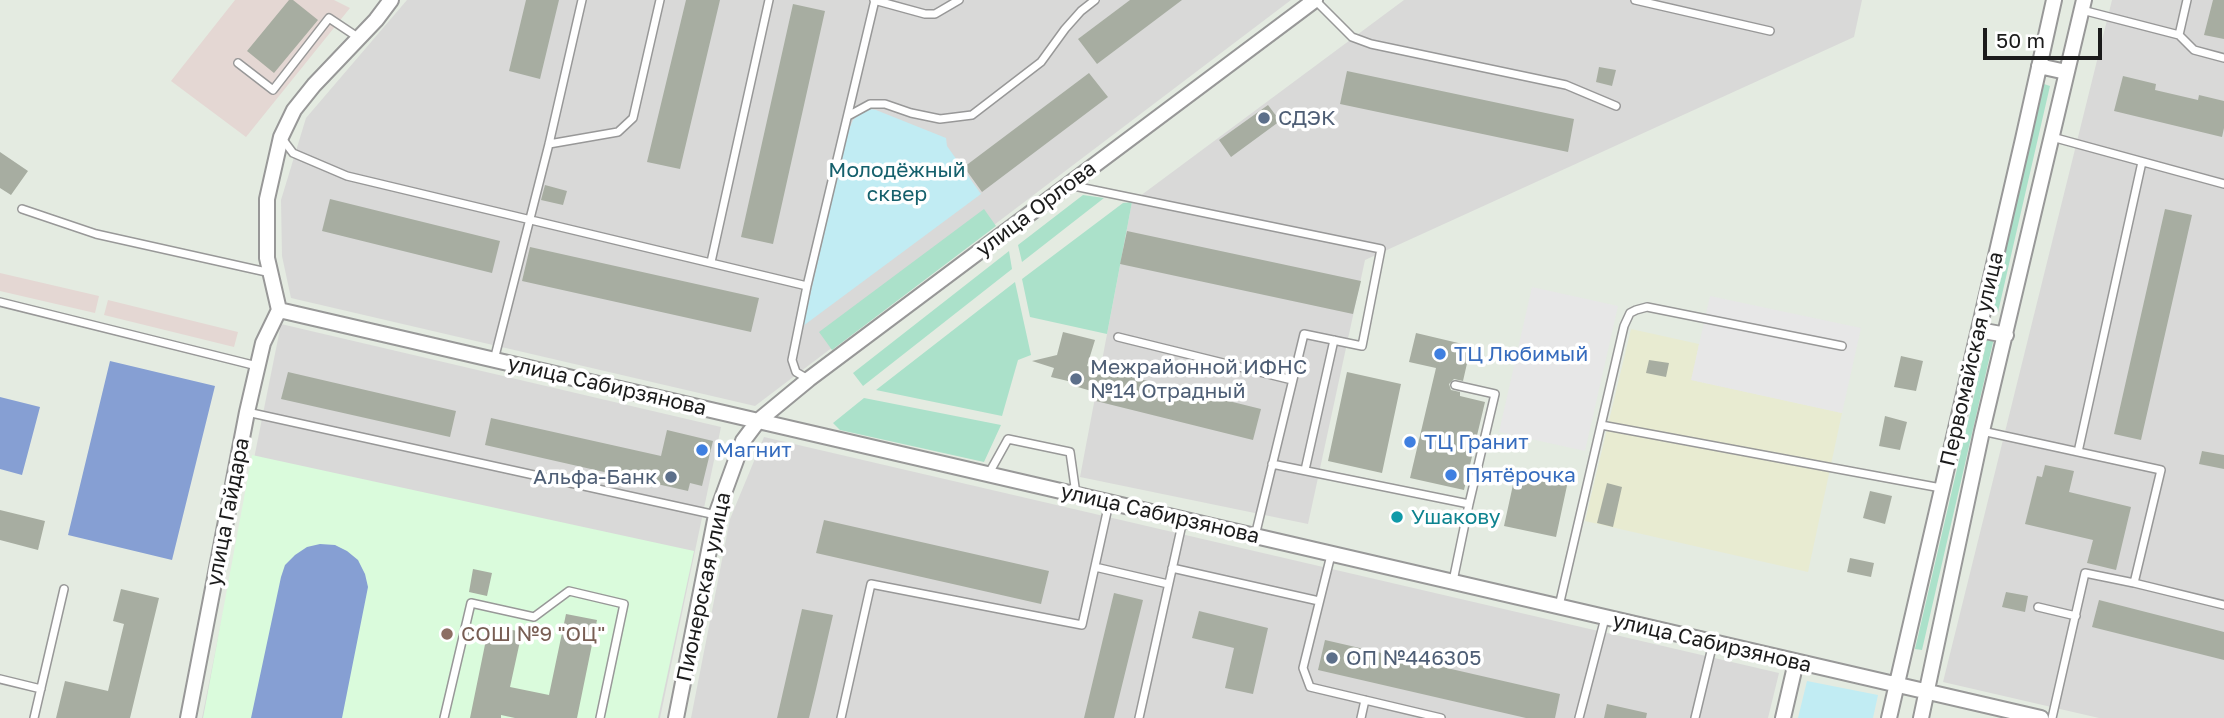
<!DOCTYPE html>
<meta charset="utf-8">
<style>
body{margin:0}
#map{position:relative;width:2224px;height:718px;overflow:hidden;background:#e4ebe1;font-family:"Golos Text",sans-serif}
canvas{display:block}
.scale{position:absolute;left:1983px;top:28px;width:119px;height:32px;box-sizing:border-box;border:4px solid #1b1b1b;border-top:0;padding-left:9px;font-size:21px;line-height:24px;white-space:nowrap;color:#1b1b1b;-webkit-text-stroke:5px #fff;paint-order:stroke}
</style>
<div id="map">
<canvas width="2224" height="718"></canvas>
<div class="scale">50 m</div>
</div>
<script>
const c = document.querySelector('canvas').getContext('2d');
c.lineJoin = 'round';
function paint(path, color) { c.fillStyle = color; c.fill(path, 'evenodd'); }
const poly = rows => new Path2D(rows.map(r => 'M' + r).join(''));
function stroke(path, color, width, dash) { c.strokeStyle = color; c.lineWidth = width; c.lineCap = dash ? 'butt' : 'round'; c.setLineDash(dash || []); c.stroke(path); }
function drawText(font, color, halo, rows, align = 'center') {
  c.font = font + ' "Golos Text",sans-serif'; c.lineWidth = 7; c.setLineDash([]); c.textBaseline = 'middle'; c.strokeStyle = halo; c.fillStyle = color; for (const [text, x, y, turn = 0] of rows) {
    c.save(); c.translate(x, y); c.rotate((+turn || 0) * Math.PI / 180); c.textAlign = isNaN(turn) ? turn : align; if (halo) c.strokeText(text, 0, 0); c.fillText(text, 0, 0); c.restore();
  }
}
const residential = poly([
 [407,0,1291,0,755,406,291,298,282,256,281,200,306,118],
 [1404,0,1862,0,1854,37,1365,260,1308,524,1080,477,1132,202],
 [2112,0,2224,0,2224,718,2099,718,1943,682],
 [281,324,721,427,660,718,202,718],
 [764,437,1779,673,1768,718,691,718,730,519]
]);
const commercial = poly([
 [1631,329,1699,344,1692,380,1842,413,1808,572,1585,521]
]);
const industrial = poly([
 [235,0,334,0,350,8,246,137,171,81],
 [0,273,99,296,95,313,0,291],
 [108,300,238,332,234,347,104,315]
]);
const education = poly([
 [252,455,694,551,658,718,203,718]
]);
const grass = poly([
 [2044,84,2050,86,1998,312,1992,310],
 [1083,195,1104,198,1022,262,1018,245],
 [1132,202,1107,334,1030,317,1022,279,1123,203],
 [984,209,996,226,832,350,819,332],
 [1009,251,1012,269,863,386,853,373],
 [1015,282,1031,355,1018,360,1002,416,876,390],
 [1988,336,1994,338,1922,650,1915,649],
 [864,398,1001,425,984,462,840,430,833,423]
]);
const park = poly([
 [869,109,876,110,946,138,947,146,981,194,803,326,847,134,853,120,860,113],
 [1807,681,1878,695,1873,718,1798,718]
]);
const pitch = poly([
 [110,361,215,386,172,560,68,535],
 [0,397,40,407,22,475,0,469],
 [320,544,335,545,347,551,358,560,365,574,368,587,342,718,251,718,281,577,285,565,295,555,307,547]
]);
const parking = poly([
 [1532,287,1618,306,1585,451,1499,432],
 [1710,296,1861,328,1842,413,1691,380]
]);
const building = poly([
 [289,0,293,0,318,20,274,73,247,51],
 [526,0,559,0,540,79,509,71],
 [686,0,720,0,680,169,647,162],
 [1130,0,1182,0,1097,64,1078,39],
 [2213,0,2224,0,2224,39,2204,35],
 [793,4,825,11,773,244,741,237],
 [1599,67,1616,70,1612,86,1596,82],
 [1347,71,1574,119,1568,152,1340,104],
 [1089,73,1108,97,982,192,964,167],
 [2123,76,2156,84,2155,90,2198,100,2199,95,2224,101,2224,128,2222,137,2114,111],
 [1268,105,1280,121,1231,157,1219,140],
 [0,152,28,171,11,195,0,188],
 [545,185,567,191,563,205,541,200],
 [330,199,500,241,492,273,322,231],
 [2165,209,2192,215,2141,440,2114,434],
 [1127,231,1361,281,1353,314,1120,264],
 [530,247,759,298,751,332,522,281],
 [1063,332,1095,340,1087,366,1261,409,1253,440,1096,401,1098,393,1071,385,1072,382,1051,377,1054,368,1032,361,1057,355],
 [1416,333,1471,346,1463,381,1454,379,1449,384,1451,390,1460,392,1460,396,1485,402,1464,490,1410,478,1436,368,1409,362],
 [1901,356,1923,361,1916,391,1894,387],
 [1649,360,1669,363,1666,377,1646,373],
 [288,372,456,411,450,437,281,399],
 [1347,372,1401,384,1382,473,1328,461],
 [1885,416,1907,422,1900,450,1879,446],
 [491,418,661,456,667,430,713,441,702,486,690,483,688,491,485,445],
 [2202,451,2224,455,2224,469,2199,464],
 [2045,465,2074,471,2069,492,2131,507,2116,570,2087,563,2093,540,2025,524,2037,476,2042,477],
 [1516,471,1568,481,1556,537,1504,526],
 [1607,483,1622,487,1613,527,1597,523],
 [1870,491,1892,496,1885,524,1863,518],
 [0,510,45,521,38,550,0,540],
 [824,520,1049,571,1041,604,816,553],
 [1850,558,1874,563,1871,577,1847,572],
 [473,569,492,573,487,596,469,592],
 [121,589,159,598,130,718,56,718,65,681,108,691,124,624,113,621],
 [2006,592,2028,596,2025,612,2002,607],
 [1114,593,1143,600,1114,718,1084,718],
 [2099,600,2224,632,2224,660,2092,627],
 [802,609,833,615,816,689,809,718,777,718],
 [1199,611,1268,628,1253,694,1225,688,1234,648,1192,638],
 [566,614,597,620,577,718,515,718,501,715,501,718,470,718,489,625,522,632,510,687,549,695],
 [1325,640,1560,694,1555,718,1526,718,1318,670],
 [1607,704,1647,713,1646,718,1604,718]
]);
const service = poly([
 [874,0,925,14,935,14,959,0],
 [1315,0,1352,37,1371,44,1566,85,1616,106],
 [1635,0,1770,31],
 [2082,10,2179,35,2194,50,2224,58],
 [2179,35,2187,0],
 [238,63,273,90,329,18,359,38],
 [848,116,870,104,885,104,911,113,940,119,972,115,1041,62,1065,29,1081,11,1095,0],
 [281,137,293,153,347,176,807,286],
 [2052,137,2224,184],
 [549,144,618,132,633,118,660,0],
 [1069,185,1381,249,1362,346,1304,334,1255,536],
 [22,209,96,234,271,273],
 [711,262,769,0],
 [0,302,257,366],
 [1118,337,1292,380],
 [494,360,549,144,582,0],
 [808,379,796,372,792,360,807,286,875,0],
 [1455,385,1495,394,1469,504],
 [247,412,716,515],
 [1601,425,1941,488],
 [1982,431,2161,470,2134,583],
 [2078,452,2142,162],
 [1272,464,1469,504,1453,581],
 [1305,470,1334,340],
 [988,475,1008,439,1070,452,1076,494],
 [1331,555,1303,668,1310,687,1441,718],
 [1095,567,1168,584],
 [1172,568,1319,601],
 [1559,606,1624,326,1630,313,1636,310,1647,307,1842,346],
 [2038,607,2076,616],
 [0,679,41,689],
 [34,718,64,589],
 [444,718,471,603,534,617,569,591,624,604,600,718],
 [841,718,871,584,1082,625,1109,503],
 [1139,718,1183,520],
 [1361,718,1365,700],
 [1579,718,1605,618],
 [1695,718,1713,643],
 [2052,718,2085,573,2134,583,2224,605]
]);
const minor = poly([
 [2039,66,2066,72],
 [279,310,2041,718],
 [279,310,267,258,267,199,281,137,294,110,314,85,376,20,391,0],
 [1979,330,2006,335],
 [188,718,247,412,263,343,279,310],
 [676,718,716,515,743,441,758,421,809,379,1315,0],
 [1783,718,1796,662],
 [1889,718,2023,139,2054,0],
 [1921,718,1982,431,2084,0]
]);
const markers = [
 [1264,118,7,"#5c6f8a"],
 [1440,354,7,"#3f7fe0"],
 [1076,379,7,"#5c6f8a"],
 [1410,442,7,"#3f7fe0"],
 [702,450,7,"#3f7fe0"],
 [1451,475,7,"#3f7fe0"],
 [671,477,7,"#5c6f8a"],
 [1397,517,7,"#0f9aa8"],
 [447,634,7,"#8d6e63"],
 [1332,658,7,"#5c6f8a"]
];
const serviceNames = [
 ["СДЭК",1278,118],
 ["Межрайонной ИФНС",1090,367],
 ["№14 Отрадный",1090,391],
 ["Альфа-Банк",657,477,"right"],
 ["ОП №446305",1346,658]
];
const parkNames = [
 ["Молодёжный",897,170],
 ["сквер",897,194]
];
const streetNames = [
 ["улица Орлова",1036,209,-37],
 ["Первомайская улица",1972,359,-77],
 ["улица Сабирзянова",607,386,13],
 ["улица Гайдара",228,512,-79],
 ["улица Сабирзянова",1160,514,13],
 ["Пионерская улица",704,587,-78],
 ["улица Сабирзянова",1712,643,13]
];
const shopNames = [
 ["ТЦ Любимый",1454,354],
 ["ТЦ Гранит",1424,442],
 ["Магнит",716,450],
 ["Пятёрочка",1465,475]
];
const cultureNames = [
 ["Ушакову",1411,517]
];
const educationNames = [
 ["СОШ №9 \"ОЦ\"",461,634]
];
paint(residential, '#d9d9d8');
paint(commercial, '#e8ebd1');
paint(industrial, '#e4d7d3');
paint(education, '#dafbdc');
paint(grass, '#abe1ca');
paint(park, '#c1ecf3');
paint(pitch, '#869fd3');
paint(parking, '#e7e7e7');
paint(building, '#a7ada1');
stroke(service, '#989898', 10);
stroke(minor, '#989898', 18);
stroke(service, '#fff', 7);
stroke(minor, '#fff', 14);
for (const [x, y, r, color] of markers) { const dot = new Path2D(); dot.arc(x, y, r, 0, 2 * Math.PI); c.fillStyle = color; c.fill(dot); stroke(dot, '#fff', 2.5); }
drawText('21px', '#4e5e75', '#fff', serviceNames, 'left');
drawText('21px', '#15606c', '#fff', parkNames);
drawText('21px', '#1b1b1b', '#fff', streetNames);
drawText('21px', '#366cbe', '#fff', shopNames, 'left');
drawText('21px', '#0d838f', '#fff', cultureNames, 'left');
drawText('21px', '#785e54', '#fff', educationNames, 'left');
</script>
